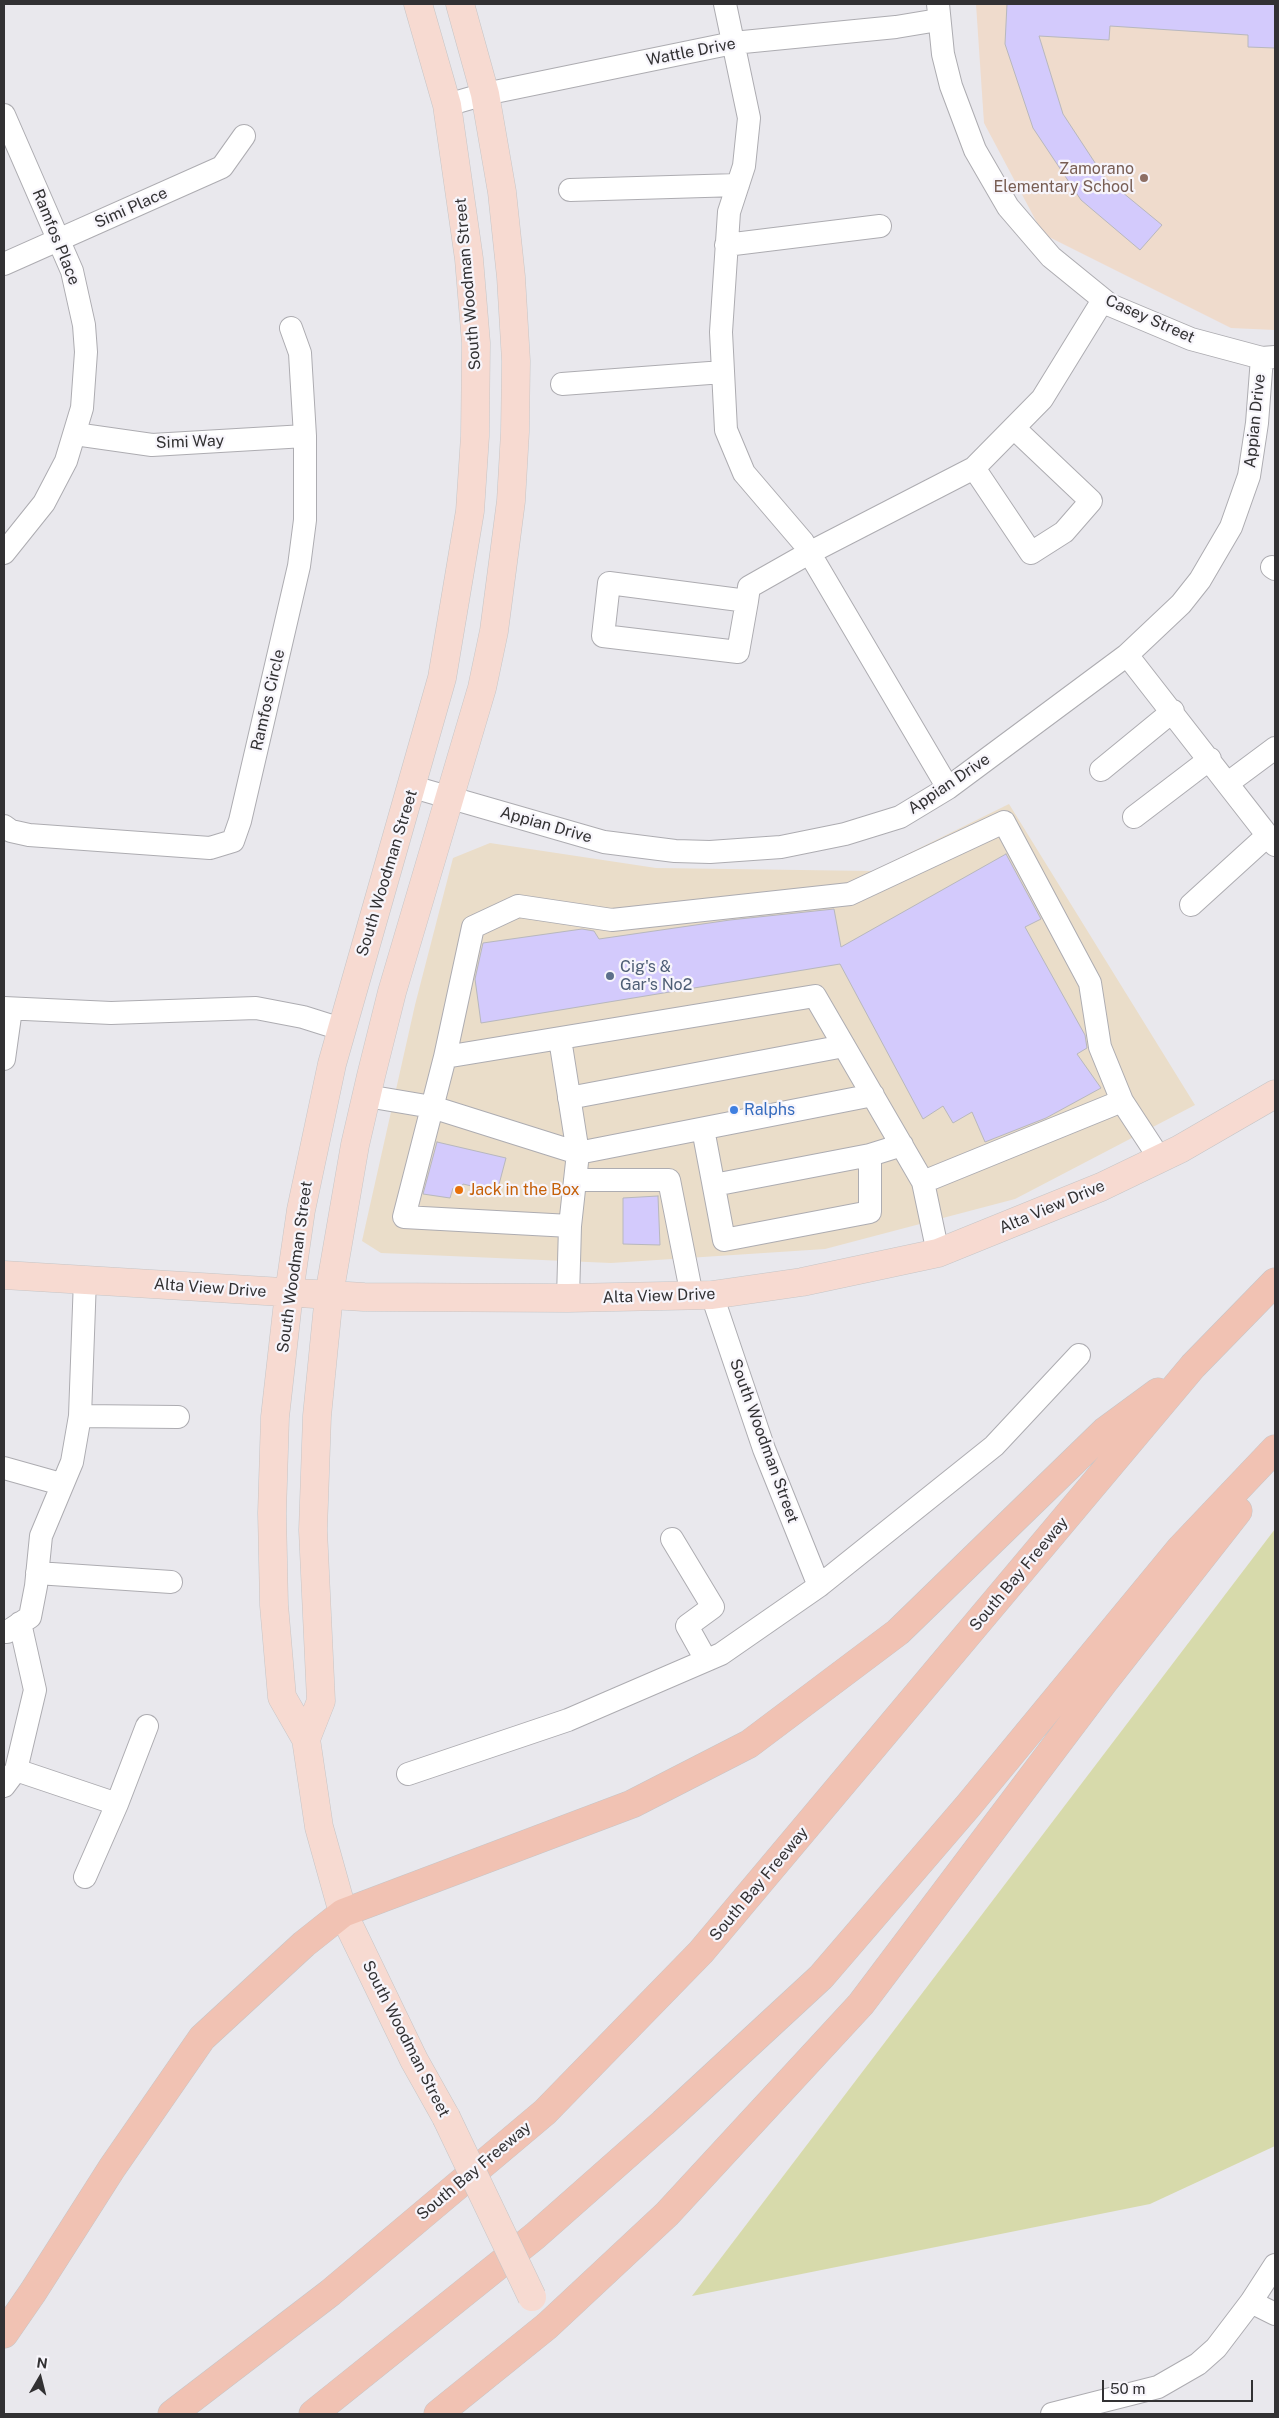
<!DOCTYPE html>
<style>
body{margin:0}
#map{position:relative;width:1279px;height:2418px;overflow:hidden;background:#e9e8ed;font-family:"Public Sans",sans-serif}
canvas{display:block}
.frame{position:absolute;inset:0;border:5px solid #323133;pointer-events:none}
.north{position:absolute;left:15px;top:2353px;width:50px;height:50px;-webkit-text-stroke:4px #f7f5fb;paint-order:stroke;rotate:8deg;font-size:14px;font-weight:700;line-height:20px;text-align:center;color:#323133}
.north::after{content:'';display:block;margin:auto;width:18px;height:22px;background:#323133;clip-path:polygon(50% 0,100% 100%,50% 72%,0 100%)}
.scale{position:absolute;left:1102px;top:2380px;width:151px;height:22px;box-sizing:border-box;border:2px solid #323133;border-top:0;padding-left:6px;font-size:15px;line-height:18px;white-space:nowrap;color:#323133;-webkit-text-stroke:4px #f7f5fb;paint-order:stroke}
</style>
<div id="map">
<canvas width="1279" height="2418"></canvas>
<div class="frame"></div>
<div class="north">N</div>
<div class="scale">50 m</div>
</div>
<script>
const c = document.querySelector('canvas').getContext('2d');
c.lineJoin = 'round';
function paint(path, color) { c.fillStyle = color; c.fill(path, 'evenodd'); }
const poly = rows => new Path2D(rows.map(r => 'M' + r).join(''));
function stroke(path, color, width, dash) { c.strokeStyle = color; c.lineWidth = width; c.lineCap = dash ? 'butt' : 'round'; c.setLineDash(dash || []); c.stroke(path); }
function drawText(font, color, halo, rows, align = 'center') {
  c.font = font + ' "Public Sans",sans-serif'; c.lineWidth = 4.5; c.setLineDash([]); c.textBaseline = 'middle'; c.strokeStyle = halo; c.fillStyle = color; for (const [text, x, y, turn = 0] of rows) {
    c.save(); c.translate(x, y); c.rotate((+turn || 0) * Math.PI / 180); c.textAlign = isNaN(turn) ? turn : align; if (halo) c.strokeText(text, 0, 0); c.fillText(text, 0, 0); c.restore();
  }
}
const commercial = poly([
 [1009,804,1195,1105,1015,1199,825,1249,611,1263,381,1253,362,1241,415,1005,453,858,490,843,656,868,873,871]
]);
const education = poly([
 [976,4,1275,4,1275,330,1231,328,1043,234,984,123]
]);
const green = poly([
 [1275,1529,1275,2146,1150,2204,692,2296]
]);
const building = poly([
 [1007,4,1275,4,1275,48,1248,47,1248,35,1110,26,1109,40,1039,36,1063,114,1105,178,1162,225,1140,250,1081,200,1033,128,1005,44,1007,4],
 [1006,854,1041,919,1025,927,1085,1035,1087,1048,1077,1054,1101,1088,1046,1118,985,1142,972,1112,953,1123,943,1106,923,1119,840,964,481,1023,475,979,483,943,582,929,594,931,599,939,730,920,834,909,841,947,1006,854],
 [437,1142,506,1158,497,1192,463,1184,461,1189,453,1188,450,1198,423,1194,437,1142],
 [658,1196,660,1245,623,1244,623,1198,658,1196]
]);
const minor = poly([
 [725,4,749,118,744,166,729,212,721,332,726,430,744,473,803,542,948,788],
 [938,4,943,54,951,86,975,150,1008,207,1051,257,1110,305,1191,339,1262,358,1275,357],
 [447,105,485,94,733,43,896,27,938,20],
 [4,115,72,271,84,325,86,352,82,408,66,461,44,503,4,553],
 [570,190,738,185],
 [726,245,880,226],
 [4,264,222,167,244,136],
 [562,384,723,372],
 [75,434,152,445,305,436],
 [974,468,1031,553,1064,532,1091,501,1014,428],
 [1272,567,1275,569],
 [747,601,609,583,603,636,738,652,747,601,749,587,809,553,974,468,1042,399,1103,300],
 [1127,655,1275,845],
 [1101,770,1173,711],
 [1228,783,1275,748],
 [413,787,604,842,675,851,710,852,781,847,845,834,900,817,948,788,1127,655,1181,604,1200,580,1231,527,1249,476,1257,423,1262,358],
 [1134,817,1210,759],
 [4,826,11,831,29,835,210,848,233,841,240,821,299,566,305,520,305,436,301,370,300,353,291,328],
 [1191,905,1268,835],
 [4,1008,111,1013,256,1008,303,1017,341,1029],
 [560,1039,578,1153,873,1095],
 [445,1057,473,927,518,906,612,920,850,894,1004,822,1090,983,1100,1047,1122,1101],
 [4,1059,11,1009],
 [367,1096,432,1107,578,1153,570,1226],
 [569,1098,844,1046],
 [703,1129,724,1240,870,1212,870,1155,902,1145],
 [575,1180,669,1180,692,1296],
 [714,1185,870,1155],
 [938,1253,923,1182,1122,1101,1160,1159],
 [712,1295,764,1449,819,1586],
 [568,1298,570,1226,404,1217,445,1057,815,996,923,1182],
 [80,1416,178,1417],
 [4,1468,61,1484],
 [672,1539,713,1607,687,1626,706,1660],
 [37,1573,171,1582],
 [4,1632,7,1632,30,1617,36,1586,41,1536,72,1462,80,1416,85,1279],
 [16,1770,117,1804,147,1726],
 [408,1774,568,1720,721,1654,819,1586,994,1446,1079,1355],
 [4,1786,16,1770,35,1690,20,1623],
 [85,1877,117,1804],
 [1251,2302,1275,2314],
 [1052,2414,1158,2387,1198,2364,1216,2348,1251,2302,1275,2265]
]);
const major = poly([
 [418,4,447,105,469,259,476,343,475,436,470,511,442,678,332,1064,301,1210,289,1293,275,1417,272,1513,274,1605,282,1697,306,1739,319,1827,343,1913,414,2060,446,2117],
 [4,1275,364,1297,568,1298,712,1295,802,1282,938,1253,1101,1187,1180,1149,1275,1094],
 [306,1739,321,1701,313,1530,317,1416,329,1295,355,1145,371,1076,392,992,482,688,494,631,511,501,515,432,516,361,511,277,502,192,485,94,460,4]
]);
const highway = poly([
 [4,2334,33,2292,112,2168,202,2038,304,1944,343,1913,632,1804,749,1744,898,1632,1105,1431,1158,1392],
 [172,2414,330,2293,545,2112,701,1952,1193,1366,1275,1282],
 [313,2414,535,2236,663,2123,821,1977,968,1806,1180,1549,1275,1449],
 [438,2414,547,2326,667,2214,861,2004,1103,1683,1238,1511]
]);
const majorBridge = poly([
 [446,2117,532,2297]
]);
const markers = [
 [1144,178,5,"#8d6e63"],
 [610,976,5,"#5c6f8a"],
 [734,1110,5,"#3f7fe0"],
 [459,1190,5,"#e8710a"]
];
const streetNames = [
 ["Wattle Drive",691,52,-11],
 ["Simi Place",131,208,-24],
 ["Ramfos Place",56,237,68],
 ["South Woodman Street",468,284,-95],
 ["Casey Street",1150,319,24],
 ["Appian Drive",1255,421,-84],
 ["Simi Way",190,442,-2],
 ["Ramfos Circle",268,700,-77],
 ["Appian Drive",949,784,-34],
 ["Appian Drive",546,825,16],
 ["South Woodman Street",387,873,-73],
 ["Alta View Drive",1052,1207,-23],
 ["South Woodman Street",295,1267,-82],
 ["Alta View Drive",210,1288,4],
 ["Alta View Drive",659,1296,-2],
 ["South Woodman Street",764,1441,70],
 ["South Bay Freeway",1019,1574,-50],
 ["South Bay Freeway",759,1884,-50],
 ["South Woodman Street",406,2039,63],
 ["South Bay Freeway",474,2171,-40]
];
const educationNames = [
 ["Zamorano",1134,169],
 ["Elementary School",1134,187]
];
const serviceNames = [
 ["Cig's &",620,967],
 ["Gar's No2",620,985]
];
const shopNames = [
 ["Ralphs",744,1110]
];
const foodNames = [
 ["Jack in the Box",469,1190]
];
paint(commercial, '#eaddc9');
paint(education, '#efdbcc');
paint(green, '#d7daab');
paint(building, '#d3cafc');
stroke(building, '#b8b8bd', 1);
stroke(minor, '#adacb1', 24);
stroke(major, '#c6c5c6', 29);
stroke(highway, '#c6c5c6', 29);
stroke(minor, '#fff', 22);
stroke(major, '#f7dad1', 28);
stroke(highway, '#f1c2b3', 28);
stroke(majorBridge, '#c6c5c6', 29, []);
stroke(majorBridge, '#f7dad1', 28);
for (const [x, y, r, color] of markers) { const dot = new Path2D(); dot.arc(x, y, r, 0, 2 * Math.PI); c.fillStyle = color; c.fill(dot); stroke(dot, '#f7f5fb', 2); }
drawText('16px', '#323133', '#f7f5fb', streetNames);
drawText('16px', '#785e54', '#f7f5fb', educationNames, 'right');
drawText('16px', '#4e5e75', '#f7f5fb', serviceNames, 'left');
drawText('16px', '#366cbe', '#f7f5fb', shopNames, 'left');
drawText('16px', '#c56008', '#f7f5fb', foodNames, 'left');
</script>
